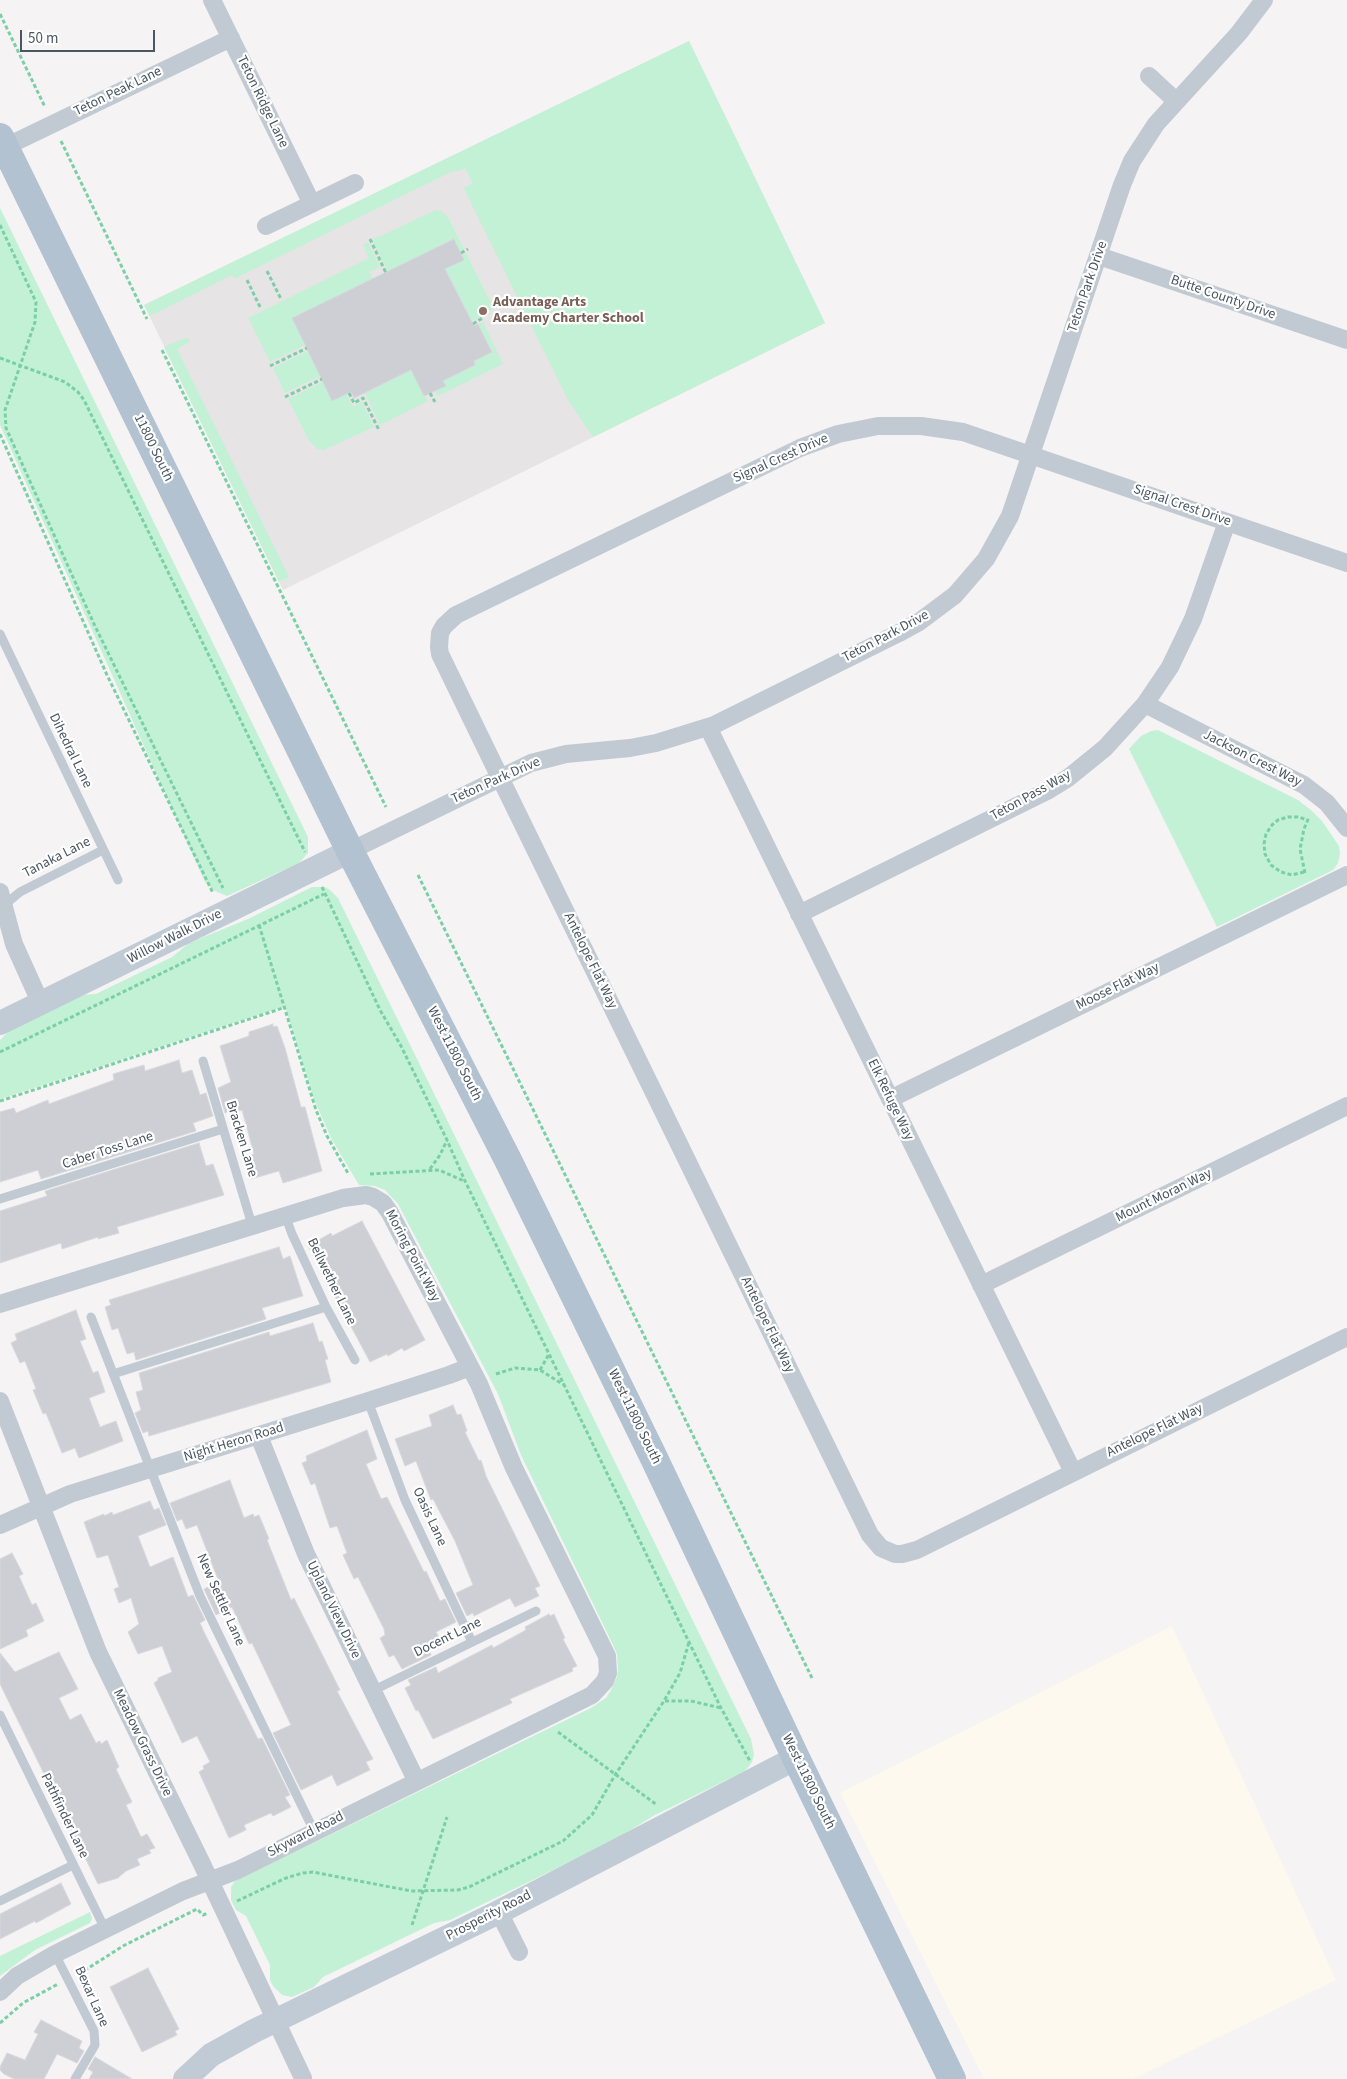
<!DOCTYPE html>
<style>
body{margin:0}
#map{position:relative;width:1347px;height:2079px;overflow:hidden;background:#f5f3f3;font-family:"Source Sans 3",sans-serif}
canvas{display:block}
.scale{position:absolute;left:20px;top:30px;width:135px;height:22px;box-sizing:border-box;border:2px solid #4a5661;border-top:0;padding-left:6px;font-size:15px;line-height:18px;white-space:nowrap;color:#4a5661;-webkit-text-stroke:4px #fff;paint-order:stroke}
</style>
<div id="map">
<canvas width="1347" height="2079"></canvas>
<div class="scale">50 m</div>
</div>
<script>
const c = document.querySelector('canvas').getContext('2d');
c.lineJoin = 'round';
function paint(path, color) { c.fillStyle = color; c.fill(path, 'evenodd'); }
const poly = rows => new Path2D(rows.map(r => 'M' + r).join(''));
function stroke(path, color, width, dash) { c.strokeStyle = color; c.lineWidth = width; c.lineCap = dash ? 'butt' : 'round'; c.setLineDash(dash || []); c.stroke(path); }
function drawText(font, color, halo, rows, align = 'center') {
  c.font = font + ' "Source Sans 3",sans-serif'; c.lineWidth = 4.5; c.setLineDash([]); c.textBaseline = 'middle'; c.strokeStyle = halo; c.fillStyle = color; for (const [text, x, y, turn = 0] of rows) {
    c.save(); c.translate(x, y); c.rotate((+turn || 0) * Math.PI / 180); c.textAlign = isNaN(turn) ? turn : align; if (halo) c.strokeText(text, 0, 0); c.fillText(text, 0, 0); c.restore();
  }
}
const commercial = poly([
 [1172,1626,1336,1980,1133,2079,984,2079,840,1793]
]);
const education = poly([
 [689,41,825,323,283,590,144,305]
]);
const green = poly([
 [689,41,825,323,593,437,568,400,469,199,464,188,473,183,465,168,456,172,455,170,234,279,232,275,150,316,144,305],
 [0,208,308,837,308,853,299,863,227,896,215,891,205,882,0,425],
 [436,210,441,211,448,217,464,249,460,251,454,240,388,272,372,240],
 [368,242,380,267,369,272,373,279,305,345,270,362,248,318,369,258,363,245],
 [466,253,494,309,471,321,445,269,464,260,462,255],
 [483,322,503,364,438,396,435,391,445,386,443,381,475,365,474,361,492,352,478,324],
 [185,338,189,339,189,342,177,349,289,577,279,582,164,347],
 [308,351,320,376,285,393,273,368],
 [411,370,428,401,380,425,365,393],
 [323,382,346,394,353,407,362,402,374,427,324,450,318,449,309,441,288,399],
 [1158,730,1298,800,1312,811,1322,821,1339,846,1340,854,1338,863,1333,870,1217,927,1129,749,1141,736,1151,731],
 [312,887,325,887,330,890,338,898,751,1739,754,1754,752,1762,745,1771,653,1816,613,1841,450,1920,434,1923,323,1977,314,1987,292,1997,282,1995,273,1986,270,1980,270,1965,246,1916,236,1910,231,1900,231,1887,235,1881,591,1708,606,1698,611,1690,617,1677,618,1669,617,1654,614,1647,521,1455,498,1394,398,1204,385,1190,375,1186,359,1185,331,1138,314,1099,285,1006,0,1099,0,1040,10,1030,83,995,96,994,172,957,189,943,248,919],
 [90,1912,92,1919,90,1923,35,1950,0,1976,0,1956]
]);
const building = poly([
 [454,239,464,260,445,269,474,326,478,324,492,352,474,361,475,365,443,381,446,386,424,396,411,370,354,398,351,392,332,401,292,318,454,239],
 [273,1024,273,1027,277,1026,285,1048,301,1107,305,1107,322,1171,283,1183,279,1171,251,1179,245,1157,254,1154,242,1110,233,1113,232,1110,225,1113,218,1088,231,1082,220,1046,249,1036,249,1032,273,1024],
 [179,1060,182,1073,192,1070,200,1095,206,1093,213,1116,193,1123,196,1131,41,1179,38,1170,0,1182,0,1112,14,1108,16,1113,48,1100,49,1104,114,1080,113,1074,144,1065,145,1071,179,1060],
 [199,1143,206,1166,213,1164,224,1195,117,1227,119,1233,98,1239,98,1237,62,1249,61,1243,0,1263,0,1211,47,1196,45,1191,199,1143],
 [362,1221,425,1340,404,1351,402,1348,388,1356,387,1354,370,1362,308,1246,331,1233,332,1236,362,1221],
 [279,1247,283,1259,290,1256,303,1296,262,1308,266,1319,136,1360,134,1352,127,1354,118,1328,112,1330,105,1307,111,1305,109,1300,279,1247],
 [76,1310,86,1339,80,1341,93,1373,98,1371,105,1392,89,1398,100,1427,116,1421,123,1441,79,1458,75,1448,62,1453,46,1413,43,1414,33,1390,36,1389,25,1361,20,1363,11,1343,17,1340,15,1334,76,1310],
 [313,1323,319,1342,322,1341,328,1359,325,1360,331,1382,149,1436,148,1431,143,1433,135,1413,141,1410,136,1392,143,1390,139,1373,269,1332,270,1336,313,1323],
 [453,1405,457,1415,461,1414,467,1431,465,1432,479,1461,481,1460,486,1476,540,1586,535,1588,539,1596,515,1607,510,1598,474,1616,473,1613,467,1616,456,1593,473,1585,455,1541,433,1499,431,1500,416,1461,405,1466,395,1439,432,1426,429,1415,453,1405],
 [367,1430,377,1459,366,1464,381,1499,387,1497,424,1572,426,1571,440,1601,445,1599,456,1622,436,1632,441,1640,428,1646,431,1655,402,1669,394,1655,389,1657,380,1638,385,1635,384,1629,358,1577,354,1579,343,1555,347,1553,337,1526,330,1528,315,1483,311,1485,302,1463,307,1461,306,1456,367,1430],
 [230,1480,244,1518,253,1514,254,1517,259,1515,269,1539,267,1540,291,1600,294,1598,340,1690,337,1691,373,1759,366,1762,370,1770,337,1786,332,1775,301,1790,273,1733,291,1725,252,1643,249,1644,232,1607,216,1615,204,1589,219,1582,197,1525,186,1529,182,1519,177,1521,170,1503,230,1480],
 [150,1501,154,1510,159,1508,166,1525,138,1536,150,1567,173,1557,188,1597,193,1595,205,1620,200,1623,204,1632,258,1739,262,1738,290,1795,285,1797,291,1807,273,1816,271,1813,244,1825,246,1830,229,1838,199,1772,204,1769,203,1766,210,1762,197,1736,182,1743,154,1683,158,1680,158,1678,172,1672,162,1646,138,1654,128,1632,139,1624,131,1598,119,1603,114,1589,119,1587,108,1555,97,1558,84,1522,104,1514,104,1516,112,1512,113,1515,150,1501],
 [12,1553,23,1574,19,1576,32,1605,36,1603,44,1621,26,1630,28,1636,0,1649,0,1559,12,1553],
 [549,1614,550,1616,554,1614,565,1638,563,1639,577,1666,572,1668,573,1671,510,1699,512,1703,433,1739,418,1710,416,1711,405,1688,411,1685,408,1680,436,1667,438,1673,492,1645,493,1648,526,1630,525,1627,549,1614],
 [59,1652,78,1689,59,1698,70,1720,81,1714,96,1743,100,1741,101,1744,107,1740,119,1767,116,1769,132,1802,126,1805,141,1837,147,1834,155,1848,149,1850,151,1853,137,1859,140,1865,126,1871,118,1878,98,1884,0,1684,0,1653,15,1672,59,1652],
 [61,1883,71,1904,36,1923,35,1921,0,1939,0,1914,61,1883],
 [148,1968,179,2029,175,2031,177,2035,142,2052,110,1987,148,1968],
 [41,2020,82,2041,79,2048,84,2051,77,2063,57,2054,44,2079,14,2079,4,2074,0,2070,0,2067,7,2053,25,2060,38,2034,34,2032,41,2020],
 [95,2057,100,2060,132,2079,89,2079,93,2072,88,2069,95,2057]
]);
const path = poly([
 [0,14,45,107],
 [61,141,147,319],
 [0,225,36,302,35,322,5,410,6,428,94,624,223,888],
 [370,239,386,273],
 [461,253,468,249],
 [267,271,281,299],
 [247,280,261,309],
 [473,324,484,317],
 [162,350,386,807],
 [0,358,65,382,78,392,84,400,305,852],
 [270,366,307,348],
 [349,393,354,403,363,398,379,430],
 [430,393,435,402],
 [285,397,322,379],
 [0,434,107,675,213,893],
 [1304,872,1292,875,1281,872,1271,865,1265,854,1264,844,1266,834,1272,825,1278,820,1288,817,1299,817,1307,820],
 [1305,873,1300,849,1304,829,1309,817],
 [418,875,812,1678],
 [322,887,380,1010,401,1046,447,1140,465,1181,721,1708,750,1761],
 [259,925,316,1110,327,1136,349,1175],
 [0,1052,324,894],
 [0,1101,283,1008],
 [430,1169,440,1155,447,1140],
 [370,1174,439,1170,464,1181],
 [540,1370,549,1354],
 [496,1374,515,1368,540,1370,564,1385],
 [665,1701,691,1701,721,1708],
 [558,1732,657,1805],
 [237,1901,286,1878,303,1873,313,1872,411,1891,458,1890,469,1887,563,1841,592,1815,615,1775,664,1701,680,1673,689,1642],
 [412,1925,447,1817],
 [79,1974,123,1946,197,1909,203,1915,208,1913],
 [0,2023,23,2003,58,1984]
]);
const lane = poly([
 [0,634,118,880],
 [2,907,20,892,103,850],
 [203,1061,252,1225],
 [0,1199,223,1129],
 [285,1215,292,1234,326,1307,355,1360],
 [91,1317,200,1596,314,1831],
 [113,1374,326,1307],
 [368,1401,405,1500,472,1642],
 [372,1691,536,1611],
 [0,1715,105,1929],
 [0,1901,73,1865],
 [55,1954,94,2031,95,2045,75,2079]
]);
const street = poly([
 [212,0,312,204],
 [1149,76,1176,101],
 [5,147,231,38],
 [266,226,355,183],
 [1099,256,1347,340],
 [1347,563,963,432,921,426,878,426,838,434,800,448,456,615,444,626,440,633,439,647,440,654,490,757,870,1535,881,1548,895,1554,902,1554,917,1550,1347,1337],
 [1145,704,1304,785,1327,803,1347,828],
 [708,727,1073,1472],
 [350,851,531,763,566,754,630,748,656,743,714,725,899,633,919,622,955,595,986,559,1010,516,1122,185,1132,161,1156,124,1239,33,1264,0],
 [0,892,14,944,41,1004],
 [799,914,1047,791,1068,778,1105,748,1145,704,1170,667,1193,619,1227,522],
 [890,1099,1347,875],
 [981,1285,1347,1106],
 [0,1304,343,1198,366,1195,373,1197,383,1203,390,1213,479,1384,514,1468,603,1648,607,1656,608,1673,605,1681,592,1695,238,1870,183,1891,55,1954,17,1976,0,1992],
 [0,1401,98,1652,202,1864,303,2078],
 [259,1436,306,1554,416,1780],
 [0,1525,70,1494,368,1401,449,1375,470,1367],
 [499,1912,519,1952]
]);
const secondary = poly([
 [0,1023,350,851],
 [185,2079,211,2055,254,2031,499,1912,796,1758]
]);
const primary = poly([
 [0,137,350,851,508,1160,654,1458,796,1758,952,2079]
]);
const markers = [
 [483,311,5,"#8d6e63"]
];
const streetNames = [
 ["Teton Peak Lane",118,92,-26],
 ["Teton Ridge Lane",262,102,64],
 ["Teton Park Drive",1088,287,-71],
 ["Butte County Drive",1223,298,19],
 ["11800 South",153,448,64],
 ["Signal Crest Drive",781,459,-24],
 ["Signal Crest Drive",1182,506,19],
 ["Teton Park Drive",886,637,-28],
 ["Dihedral Lane",70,751,64],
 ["Jackson Crest Way",1252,759,27],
 ["Teton Park Drive",496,781,-24],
 ["Teton Pass Way",1031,796,-29],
 ["Tanaka Lane",57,858,-27],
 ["Willow Walk Drive",175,937,-27],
 ["Antelope Flat Way",590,961,64],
 ["Moose Flat Way",1118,987,-26],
 ["West 11800 South",454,1054,63],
 ["Elk Refuge Way",890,1100,64],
 ["Bracken Lane",241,1139,73],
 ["Caber Toss Lane",108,1151,-18],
 ["Mount Moran Way",1164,1196,-26],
 ["Moring Point Way",412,1256,62],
 ["Bellwether Lane",331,1282,64],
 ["Antelope Flat Way",767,1325,64],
 ["West 11800 South",634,1417,64],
 ["Antelope Flat Way",1155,1431,-26],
 ["Night Heron Road",234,1443,-17],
 ["Oasis Lane",429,1517,65],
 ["New Settler Lane",220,1600,66],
 ["Upland View Drive",333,1610,64],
 ["Docent Lane",448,1638,-26],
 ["Meadow Grass Drive",142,1743,64],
 ["West 11800 South",808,1782,64],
 ["Pathfinder Lane",64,1816,64],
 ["Skyward Road",306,1835,-27],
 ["Prosperity Road",489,1916,-27],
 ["Bexar Lane",91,1997,66]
];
const educationNames = [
 ["Advantage Arts",493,303],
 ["Academy Charter School",493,319]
];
paint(commercial, '#fdf9ef');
paint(education, '#e6e4e5');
paint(green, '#c3f1d5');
paint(building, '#cdcfd5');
stroke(building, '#d7d9de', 1);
stroke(path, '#7ad0a6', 3, [4, 2.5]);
stroke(lane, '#c1cad2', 9);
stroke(street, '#c1cad2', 18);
stroke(secondary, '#c1cbd6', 24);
stroke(primary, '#b3c2d1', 28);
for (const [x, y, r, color] of markers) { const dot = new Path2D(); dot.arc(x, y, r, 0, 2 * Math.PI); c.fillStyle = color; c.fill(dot); stroke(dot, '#fff', 2); }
drawText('14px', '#4a5661', '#fff', streetNames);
drawText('bold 14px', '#785e54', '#fff', educationNames, 'left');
</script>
